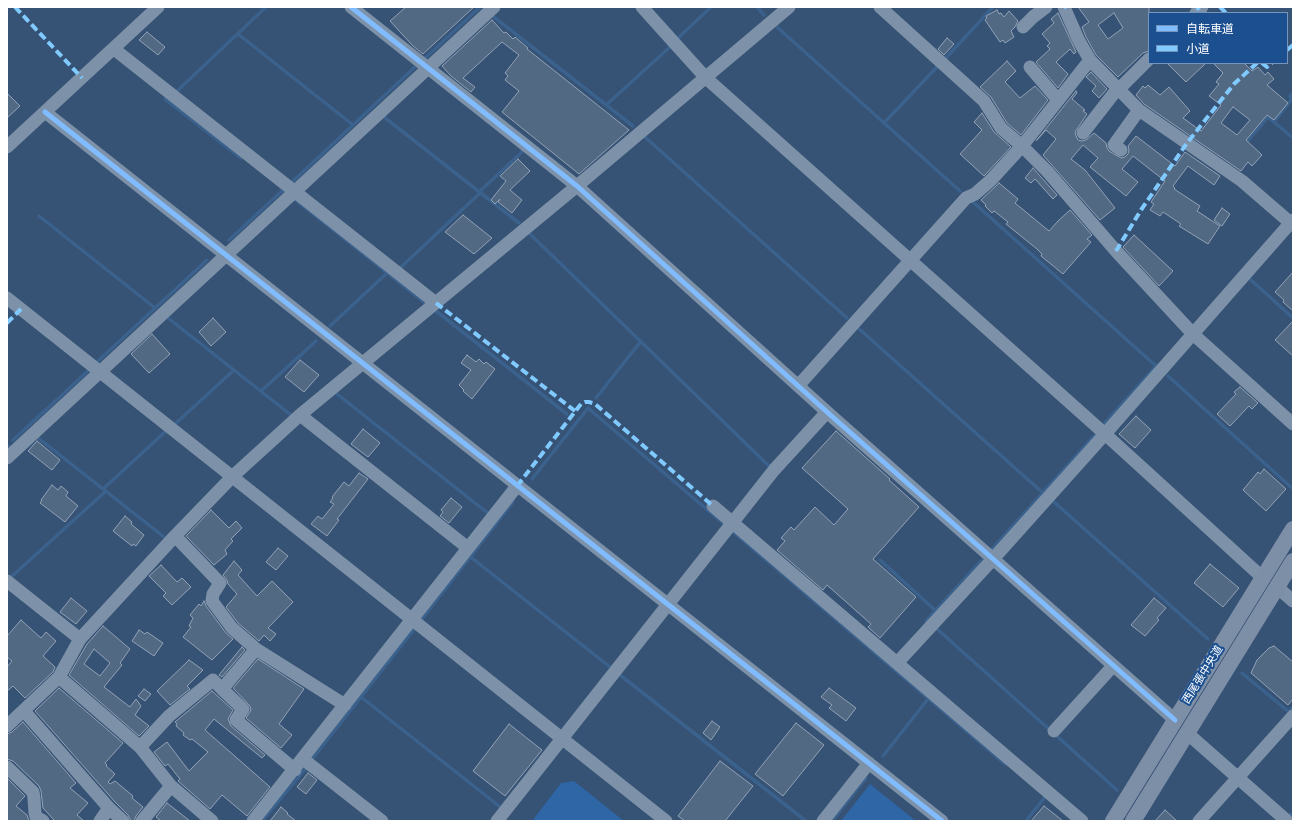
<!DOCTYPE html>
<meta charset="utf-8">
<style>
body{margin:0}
#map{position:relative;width:1300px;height:828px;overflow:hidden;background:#365274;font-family:"DM Sans","Noto Sans JP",sans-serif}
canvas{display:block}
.frame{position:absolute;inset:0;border:8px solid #fff;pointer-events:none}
.legend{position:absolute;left:1148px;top:12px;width:140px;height:52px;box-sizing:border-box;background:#1b4f8f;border:1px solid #7695bc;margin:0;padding:5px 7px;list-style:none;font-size:12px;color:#fff}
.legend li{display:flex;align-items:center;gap:8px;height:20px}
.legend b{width:20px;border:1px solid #7695bc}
</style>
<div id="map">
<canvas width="1300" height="828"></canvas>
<div class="frame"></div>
<ul class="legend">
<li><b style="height:5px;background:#80bcff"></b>自転車道</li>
<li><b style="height:5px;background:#80caff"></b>小道</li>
</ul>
</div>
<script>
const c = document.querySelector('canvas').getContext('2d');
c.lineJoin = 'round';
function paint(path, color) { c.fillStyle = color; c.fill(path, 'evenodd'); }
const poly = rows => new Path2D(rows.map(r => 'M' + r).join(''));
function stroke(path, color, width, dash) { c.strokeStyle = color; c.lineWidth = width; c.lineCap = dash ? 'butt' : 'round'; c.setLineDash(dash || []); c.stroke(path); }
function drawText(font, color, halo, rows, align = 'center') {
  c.font = font + ' "DM Sans","Noto Sans JP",sans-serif'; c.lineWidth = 4; c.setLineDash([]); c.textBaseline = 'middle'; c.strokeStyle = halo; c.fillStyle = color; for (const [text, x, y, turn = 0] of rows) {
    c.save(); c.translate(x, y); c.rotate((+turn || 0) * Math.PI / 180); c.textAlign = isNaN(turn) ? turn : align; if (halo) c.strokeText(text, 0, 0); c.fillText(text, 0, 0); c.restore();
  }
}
const green = poly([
 [574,781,624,821,532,821,561,783],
 [870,784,916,821,841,821]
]);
const stream = poly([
 [757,7,764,15],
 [494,17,633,126],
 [777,27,960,191],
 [238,34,353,125],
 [678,38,711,7],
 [424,59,480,7],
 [945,59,993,7],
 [175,93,266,7],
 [165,99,241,158],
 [606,105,670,47],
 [384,117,519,223],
 [1274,122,1292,99,1290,96,1293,93],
 [884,123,937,67],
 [645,137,847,318],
 [1245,144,1268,117,1293,138],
 [292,182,416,66],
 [479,192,523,151],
 [293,198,425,303],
 [973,202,1156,366],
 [39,216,155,308],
 [530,234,769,466],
 [229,240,283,190,281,188],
 [400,268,479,194],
 [1251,280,1293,318],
 [436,311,567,414],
 [168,318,291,415],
 [330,326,387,273],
 [857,327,1043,493],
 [98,361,207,260],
 [1168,376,1293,489],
 [261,391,316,341],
 [337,394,489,514],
 [596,398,641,341],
 [1105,423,1157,365],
 [175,424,234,370],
 [37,437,164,537],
 [13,440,89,370],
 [7,446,8,446],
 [532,479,588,408,1005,764],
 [103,489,166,431],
 [1054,502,1208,639],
 [992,549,1096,434],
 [468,555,610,667],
 [880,560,936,611],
 [10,578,106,491],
 [421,620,513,502],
 [926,621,982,560],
 [936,628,1117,790],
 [1242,673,1289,712],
 [620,675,806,821],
 [361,697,499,806],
 [1288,713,1293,707],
 [883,756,928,699],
 [313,758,415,628],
 [1288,816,1293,813],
 [262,821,306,768],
 [832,821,866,778],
 [1026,821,1045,797]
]);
const building = poly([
 [406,7,474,7,423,54,413,46,390,21,406,7],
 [1078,7,1149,7,1149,51,1143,53,1118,77,1096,55,1086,37,1082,27,1089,22,1078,7],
 [1114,13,1123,28,1108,39,1098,25,1114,13],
 [997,10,999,14,1001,13,1004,17,1009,11,1018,21,1015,27,1011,31,1014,37,1005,43,1003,40,1000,42,985,20,987,18,986,16,997,10],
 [1058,13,1076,52,1074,54,1070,49,1056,62,1068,74,1058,88,1036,62,1050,49,1047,46,1050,43,1042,34,1054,23,1051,19,1058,13],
 [492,20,504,33,506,32,513,39,515,37,528,48,527,49,629,130,579,174,502,112,519,91,505,80,508,76,505,73,519,55,502,42,463,78,475,87,471,92,451,76,442,66,492,20],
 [147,32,165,47,158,55,139,40,147,32],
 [947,38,954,44,944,55,938,49,947,38],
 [1007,61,1016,71,1005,82,1020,98,1035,86,1048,100,1021,135,1007,123,991,97,980,87,1007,61],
 [1167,63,1206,63,1186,82,1167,63],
 [1213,63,1244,63,1252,71,1258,67,1265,75,1268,72,1274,79,1267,85,1288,103,1274,120,1267,115,1246,140,1262,155,1252,166,1248,162,1241,171,1144,104,1136,95,1143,86,1145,88,1148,85,1160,95,1169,87,1190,111,1183,118,1201,131,1221,105,1209,96,1219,84,1216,82,1223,73,1213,63],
 [1233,107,1250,120,1237,135,1221,123,1233,107],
 [1091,72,1107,89,1099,98,1092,91,1096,86,1086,77,1091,72],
 [1076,91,1077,93,1072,99,1085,110,1083,111,1087,114,1075,132,1076,136,1078,140,1082,141,1086,140,1094,133,1106,143,1107,148,1109,151,1121,158,1125,157,1128,154,1129,150,1128,146,1136,136,1175,166,1185,152,1220,176,1214,185,1188,166,1173,186,1175,188,1174,189,1200,206,1197,211,1220,226,1208,244,1179,226,1181,224,1163,212,1160,216,1150,210,1154,204,1151,202,1165,181,1133,156,1122,169,1138,182,1126,196,1090,167,1098,158,1083,145,1071,159,1085,170,1115,208,1100,220,1043,155,1056,139,1046,130,1036,141,1076,91],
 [7,93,20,106,7,118,7,93],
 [982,113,994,132,1011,147,984,176,960,154,982,130,974,122,982,113],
 [518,159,530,171,510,190,522,200,512,213,498,202,500,199,495,204,491,200,506,181,500,176,518,159],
 [1033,168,1057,195,1053,199,1035,179,1031,183,1025,178,1033,168],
 [999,183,1018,199,1015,203,1049,231,1058,221,1070,210,1092,235,1087,239,1091,242,1063,274,1041,256,1042,254,1037,249,1006,224,1008,222,994,211,992,213,985,206,986,205,981,200,999,183],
 [1222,208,1230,214,1222,226,1214,220,1222,208],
 [463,215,492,238,474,254,445,232,463,215],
 [1134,235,1173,271,1159,286,1123,247,1134,235],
 [1293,272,1293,311,1283,302,1284,300,1275,292,1293,272],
 [213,318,226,332,211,346,199,332,213,318],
 [1293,321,1293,356,1275,340,1293,321],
 [152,334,170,354,149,373,131,354,152,334],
 [467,355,476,362,479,359,484,364,486,362,495,369,472,399,463,391,464,390,459,385,471,370,461,363,467,355],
 [300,360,319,375,304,392,285,377,300,360],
 [1240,387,1258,403,1252,409,1249,406,1230,426,1217,414,1236,394,1234,392,1240,387],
 [1136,416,1151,430,1135,448,1119,434,1136,416],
 [363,429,380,443,368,457,351,444,363,429],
 [836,431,890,479,889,480,919,507,873,559,916,597,880,638,868,627,871,624,827,585,823,590,777,550,785,541,781,538,791,527,794,530,815,507,834,525,848,509,802,468,836,431],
 [37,441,60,460,52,470,28,451,37,441],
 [1264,469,1286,489,1266,511,1243,490,1258,472,1260,474,1264,469],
 [359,473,368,479,337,519,339,520,327,536,311,524,318,516,322,519,334,504,330,502,333,498,332,497,344,482,349,486,359,473],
 [52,485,58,490,61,486,68,492,66,496,78,506,65,522,40,503,42,500,41,500,52,485],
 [451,498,462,507,449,523,440,516,443,512,441,510,451,498],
 [211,510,229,528,236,521,242,528,231,539,233,541,225,550,227,554,214,565,186,536,211,510],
 [125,516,132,522,131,524,144,535,136,546,133,544,132,546,113,531,125,516],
 [278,548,288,556,276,570,266,562,278,548],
 [234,561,242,570,238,575,257,596,272,581,293,602,268,628,276,634,270,641,264,635,259,641,238,623,226,607,237,594,228,584,227,580,223,575,234,561],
 [1210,564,1239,588,1223,607,1194,583,1210,564],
 [161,565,177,582,182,578,191,587,172,605,163,596,166,593,149,576,161,565],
 [71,598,87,611,76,624,60,612,71,598],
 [1154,598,1166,608,1157,618,1159,620,1145,636,1131,625,1154,598],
 [204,601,206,606,226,633,233,639,212,660,183,637,191,627,189,626,193,618,190,615,199,604,201,606,204,601],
 [21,620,41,638,46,632,56,641,43,656,55,667,53,672,25,698,13,686,7,691,7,667,12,661,7,657,7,636,21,620],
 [103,626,130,649,120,663,122,665,104,687,130,707,136,699,141,706,135,715,149,726,139,736,69,675,87,644,103,626],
 [94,649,110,663,100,676,84,664,94,649],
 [139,630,145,634,147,632,163,643,154,656,132,641,139,630],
 [1274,646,1293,662,1293,699,1288,705,1251,673,1257,660,1269,648,1274,646],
 [242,647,245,650,222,677,219,675,242,647],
 [258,659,304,689,279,724,292,735,281,748,246,718,251,710,250,706,233,688,258,659],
 [189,660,203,670,187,686,190,689,170,705,157,691,189,660],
 [59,688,123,743,105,763,107,765,106,766,115,774,108,782,110,784,115,781,133,796,132,798,143,807,136,816,134,821,131,821,128,815,115,802,35,711,59,688],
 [829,688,856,708,846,721,829,708,832,705,821,697,829,688],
 [144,689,151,694,145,701,138,696,144,689],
 [212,691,233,710,228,719,231,726,265,755,262,758,214,719,205,730,270,787,247,816,222,795,210,809,178,781,180,779,168,764,165,766,154,752,167,742,189,771,208,752,192,739,190,740,183,735,184,733,176,726,177,724,175,722,212,691],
 [712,721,720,727,711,740,703,733,712,721],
 [23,722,76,783,70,788,88,803,77,815,84,821,55,821,43,808,41,791,39,786,13,761,7,759,7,734,12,732,23,722],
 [796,723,824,745,783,796,755,774,796,723],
 [509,724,542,750,505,796,473,771,509,724],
 [720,761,753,786,725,821,685,821,678,816,720,761],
 [308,773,317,780,306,794,297,787,308,773],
 [7,778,25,796,16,806,27,815,29,821,7,821,7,778],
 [167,803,190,821,161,821,156,817,167,803],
 [1044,806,1063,821,1031,821,1044,806],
 [281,807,288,813,287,814,296,821,270,821,281,807],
 [1165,810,1177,821,1155,821,1165,810]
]);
const minor = poly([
 [351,7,577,186,827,412,1175,720],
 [642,7,706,78,1105,434,1263,578],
 [880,7,984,101,1001,128,1022,146,1047,171,1116,251,1193,334,1293,424],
 [1064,7,1079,41,1090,60,1139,110,1242,181,1293,225],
 [1196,13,1202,7],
 [1023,27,1033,17,1046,7],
 [114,49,436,303],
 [1030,67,1058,100],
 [1119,89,1149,59],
 [45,112,942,821],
 [1083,133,1118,88],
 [7,147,158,7],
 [1121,150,1114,145,1139,110],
 [7,298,666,821],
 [798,386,966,198,975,194,991,180,1022,146,1090,60],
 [300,415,468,548],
 [7,458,494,7],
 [713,506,1082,821],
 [175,536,220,583,213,594,212,601,232,628,256,649,345,705],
 [7,581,80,639],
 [1277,587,1293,601],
 [897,663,993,559,1105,434,1293,220],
 [59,677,140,747],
 [222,689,243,709,236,720,295,770],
 [24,711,109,808,123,821],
 [7,726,59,677,80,639,175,536,233,476,300,415,577,186,789,7],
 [1054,731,1113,666],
 [1187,733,1287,821],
 [303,759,382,821],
 [7,767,33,792,34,798,35,813,36,817,43,821],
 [100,821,109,808],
 [142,821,171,786],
 [212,821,171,786,140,747,169,716,213,680,222,689,256,649],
 [253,821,517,486],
 [497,821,774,470,827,412],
 [823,821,869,763],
 [1199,821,1293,716]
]);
const major = poly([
 [1113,821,1293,529],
 [1133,821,1293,561]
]);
const quiet = poly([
 [15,7,82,78],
 [1197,7,1199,10],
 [1220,7,1226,13],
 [1064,8,1065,7],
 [1287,50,1293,45],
 [1262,63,1267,67,1272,63],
 [1116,251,1141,210,1187,143,1234,84,1257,63],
 [436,303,575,411],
 [7,323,21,309],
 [517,486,581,404,585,402,589,402,595,404,713,506]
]);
const cycleway = poly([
 [351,7,577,186,827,412,1175,720],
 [45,112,942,821]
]);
const streetNames = [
 ["西尾張中央道",1203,675,-58]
];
paint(green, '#2f66a5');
stroke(stream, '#3b618d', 3.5);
paint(building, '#526984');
stroke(building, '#92a2b6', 1);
stroke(minor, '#7d92a8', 13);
stroke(major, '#7d8ea7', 16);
stroke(quiet, '#80caff', 4, [8, 4]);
stroke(cycleway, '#80bcff', 5);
drawText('11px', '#fff', '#1b4f8f', streetNames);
</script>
